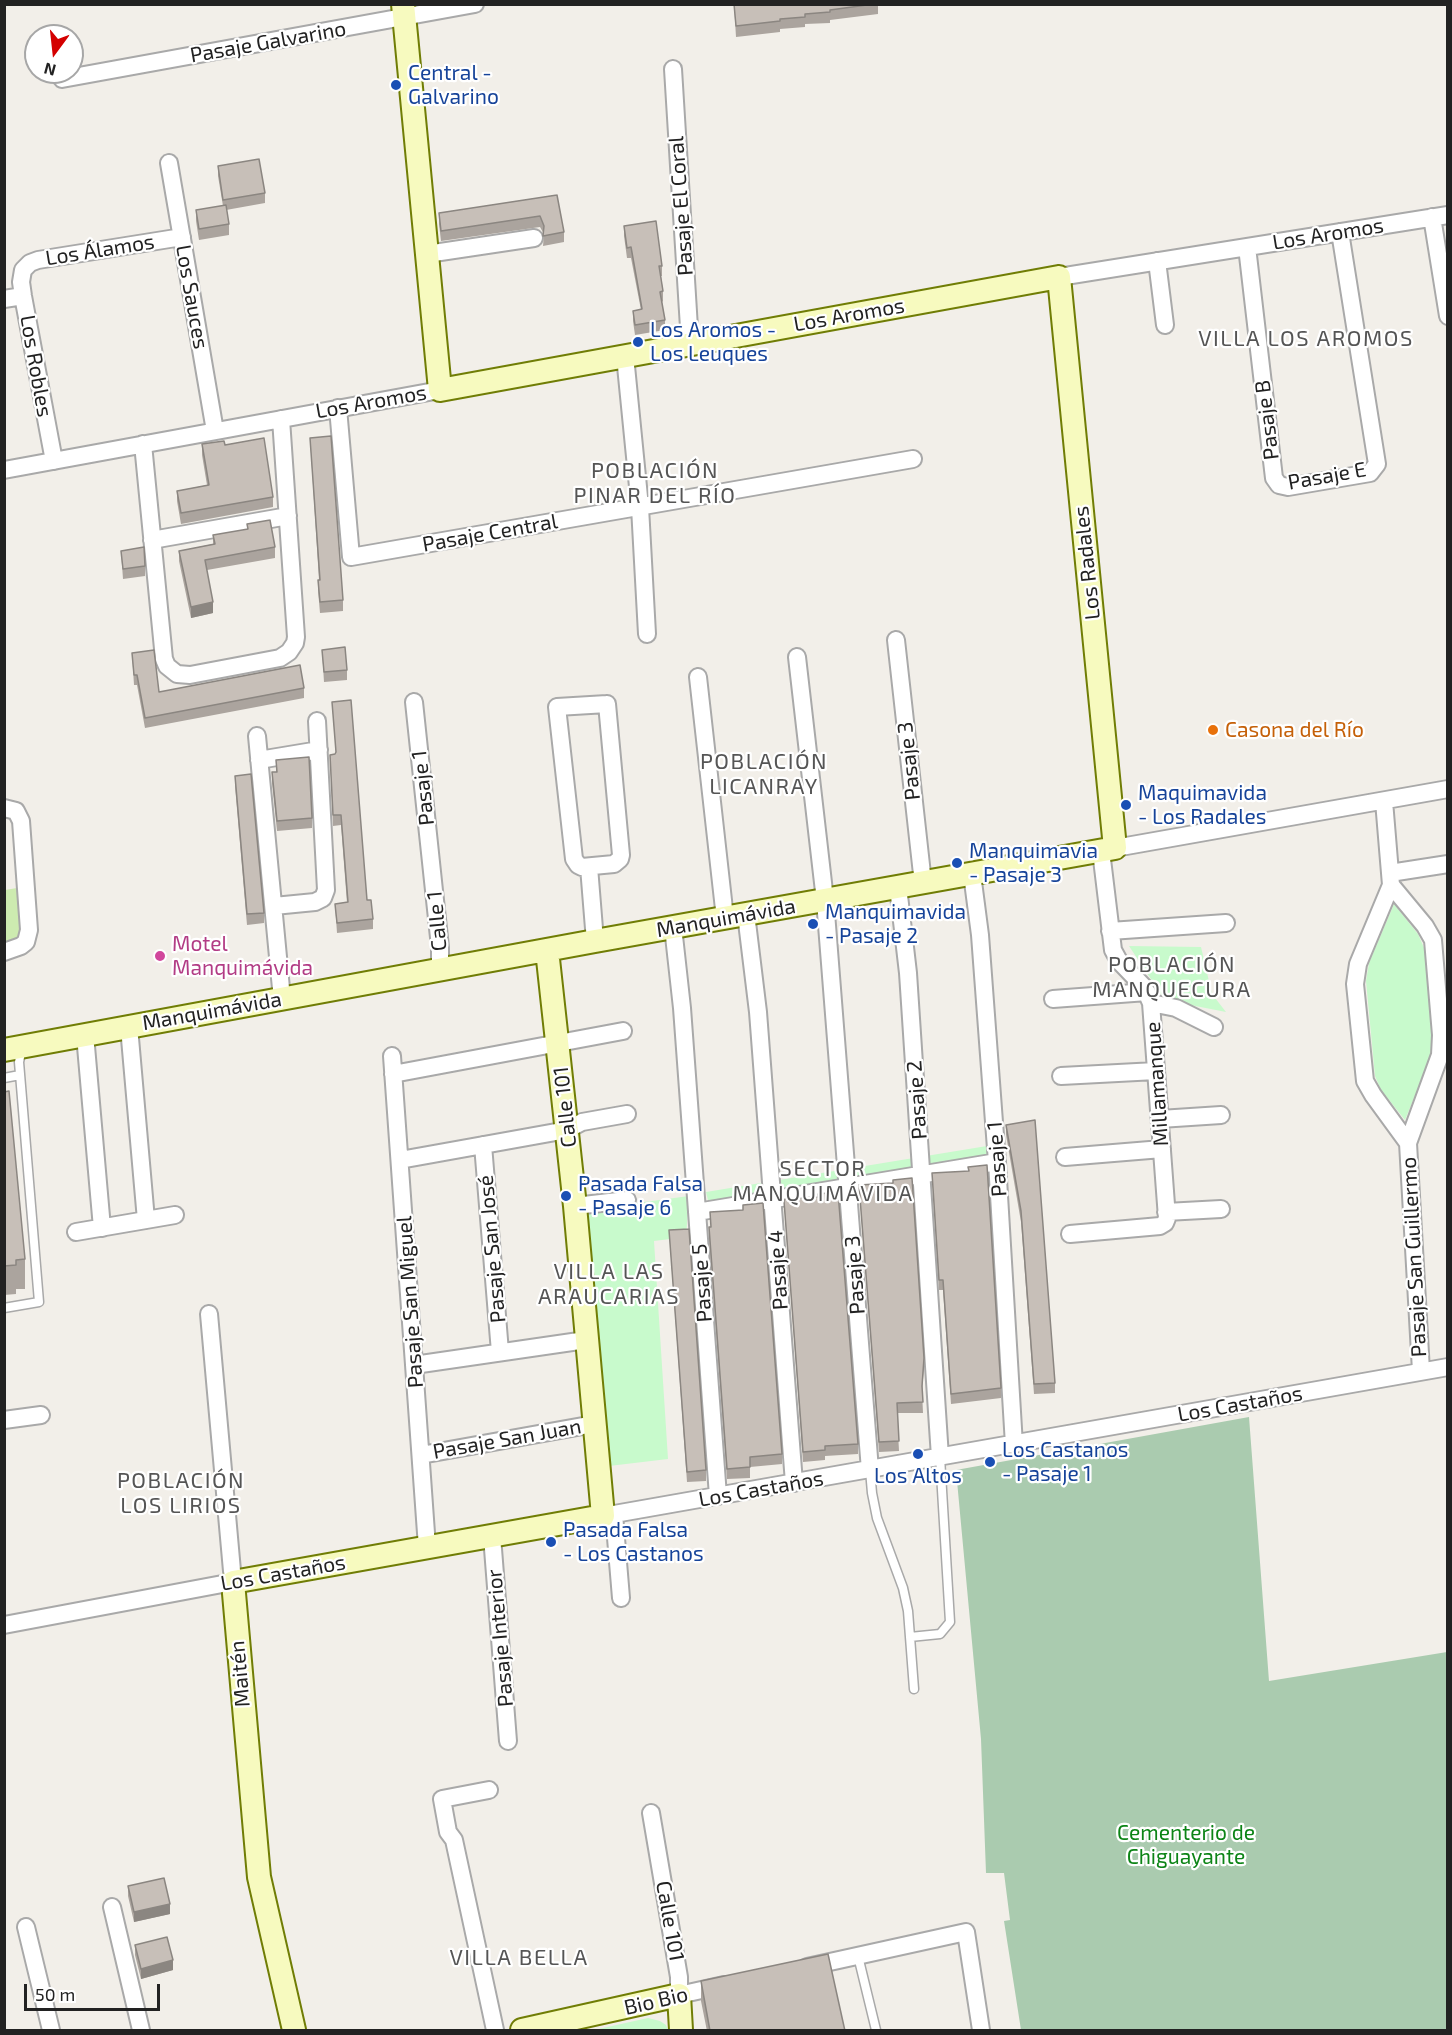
<!DOCTYPE html>
<meta charset="utf-8">
<style>
body{margin:0}
#map{position:relative;width:1452px;height:2035px;overflow:hidden;background:#f2efe9;font-family:"Exo 2",sans-serif}
canvas{display:block}
.frame{position:absolute;inset:0;border:6px solid #222;pointer-events:none}
.north{position:absolute;left:24px;top:24px;width:60px;height:60px;box-sizing:border-box;background:#fff;border:2px solid #a7a7a7;border-radius:50%;rotate:195deg;font-size:16px;font-weight:700;line-height:24px;text-align:center;color:#222}
.north::after{content:'';display:block;margin:auto;width:21px;height:27px;background:#d40000;clip-path:polygon(50% 0,100% 100%,50% 72%,0 100%)}
.scale{position:absolute;left:24px;top:1984px;width:136px;height:27px;box-sizing:border-box;border:3px solid #222;border-top:0;padding-left:8px;font-size:18px;line-height:21px;white-space:nowrap;color:#222;-webkit-text-stroke:4px #fff;paint-order:stroke}
</style>
<div id="map">
<canvas width="1452" height="2035"></canvas>
<div class="frame"></div>
<div class="north">N</div>
<div class="scale">50 m</div>
</div>
<script>
const c = document.querySelector('canvas').getContext('2d');
c.lineJoin = 'round';
function paint(path, color) { c.fillStyle = color; c.fill(path, 'evenodd'); }
const poly = rows => new Path2D(rows.map(r => 'M' + r).join(''));
function stroke(path, color, width, dash) { c.strokeStyle = color; c.lineWidth = width; c.lineCap = dash ? 'butt' : 'round'; c.setLineDash(dash || []); c.stroke(path); }
function drawText(font, color, halo, rows, align = 'center') {
  c.font = font + ' "Exo 2",sans-serif'; c.lineWidth = 4.5; c.setLineDash([]); c.textBaseline = 'middle'; c.strokeStyle = halo; c.fillStyle = color; for (const [text, x, y, turn = 0] of rows) {
    c.save(); c.translate(x, y); c.rotate((+turn || 0) * Math.PI / 180); c.textAlign = isNaN(turn) ? turn : align; if (halo) c.strokeText(text, 0, 0); c.fillText(text, 0, 0); c.restore();
  }
}
const grass = poly([
 [17,888,23,925,21,938,5,947,5,890]
]);
const cemetery = poly([
 [1249,1417,1269,1681,1447,1652,1447,2030,1021,2030,1004,1921,1010,1920,1004,1873,986,1873,981,1739,956,1470]
]);
const park = poly([
 [1394,904,1418,934,1425,950,1433,1042,1429,1061,1405,1120,1381,1090,1375,1076,1366,981,1369,963],
 [1129,946,1201,947,1212,994,1226,1012,1165,1000],
 [987,1146,987,1158,710,1205,708,1200,706,1192],
 [689,1196,686,1237,654,1241,668,1459,609,1466,585,1210],
 [648,2018,660,2021,666,2025,668,2030,594,2030]
]);
const lane = poly([
 [4,1078,20,1075],
 [4,1308,39,1302,19,1062,22,1048],
 [870,1470,872,1493,877,1518,903,1588,908,1611,914,1689],
 [910,1637,940,1634,950,1622,940,1457],
 [858,1956,876,2030]
]);
const street = poly([
 [673,69,690,344],
 [62,79,475,4],
 [169,163,215,431],
 [1432,217,1448,316],
 [1247,247,1274,478,1279,485,1288,487,1370,473,1377,464,1340,232],
 [427,254,534,238],
 [1157,261,1165,325],
 [1059,277,1448,215],
 [4,299,23,296],
 [625,356,640,507,647,634],
 [338,408,351,557,913,459],
 [143,444,164,659,167,666,177,674,190,675,280,658,289,652,295,643,296,637,281,419],
 [54,461,23,296,21,282,23,270,30,263,38,260,182,237],
 [4,470,440,390],
 [152,540,288,516],
 [896,640,923,883],
 [797,657,825,900,870,1470],
 [698,677,725,918],
 [414,702,440,947,440,970],
 [607,704,621,855,620,859,614,864,582,867,578,865,574,859,557,707,607,704],
 [257,736,282,999],
 [259,760,319,750],
 [1384,801,1391,885,1358,964,1355,984,1365,1081,1373,1095,1408,1143],
 [4,808,16,811,21,821,29,930,26,942,21,946,4,952],
 [1115,848,1448,789],
 [589,867,595,941],
 [1390,873,1448,864],
 [972,874,980,935,997,1162,1014,1445],
 [1391,885,1425,926,1433,940,1441,1035,1440,1055,1408,1143,1421,1371],
 [898,887,908,973,940,1457],
 [274,906,315,902,323,898,326,890,317,721],
 [746,914,758,1012,794,1483],
 [673,927,682,1008,718,1496],
 [1110,931,1226,923],
 [1053,999,1147,992],
 [1151,1003,1176,1008,1214,1027],
 [129,1027,146,1220],
 [85,1035,102,1228],
 [392,1056,427,1547],
 [393,1074,623,1031],
 [1061,1076,1156,1071],
 [1160,1119,1221,1115],
 [483,1145,500,1352],
 [1065,1157,1162,1149],
 [400,1160,567,1130,582,1122,627,1114],
 [575,1206,627,1200],
 [697,1212,997,1162],
 [1166,1212,1221,1209],
 [76,1232,175,1215],
 [1070,1234,1160,1226,1165,1223,1167,1218,1151,1003,1144,987,1119,961,1113,950,1101,851],
 [414,1365,586,1340],
 [4,1420,41,1415],
 [421,1455,594,1424],
 [614,1514,621,1598],
 [603,1516,1448,1367],
 [492,1536,508,1741],
 [4,1625,233,1582,209,1314],
 [489,1790,442,1799,448,1832,454,1840,495,2030],
 [651,1813,679,1977,679,1995,724,1985],
 [112,1907,141,2030],
 [26,1927,51,2030],
 [807,1967,966,1932,981,2030]
]);
const secondary = poly([
 [4,1050,595,941,1115,848,1059,277,440,390,403,4],
 [294,2030,259,1877,233,1582,603,1516,575,1206,547,950],
 [522,2030,679,1995,681,2030]
]);
const wall = poly([
 [734,4,878,4,878,14,830,20,830,23,805,24,805,27,780,29,780,32,736,37],
 [218,166,265,193,265,203,226,210,229,224,229,235,199,240,196,221,196,210,223,206,218,176],
 [557,195,564,232,564,242,543,246,544,234,540,227,441,241,439,224,439,213],
 [624,226,662,266,662,276,661,276,663,291,663,301,662,302,665,320,665,330,635,335,633,321,633,311,641,310,631,258,627,258,624,236],
 [310,438,343,600,343,611,320,613,318,590,318,580,319,580],
 [202,444,225,445,273,497,273,507,181,524,177,501,177,491,207,485,202,455],
 [247,524,275,547,275,558,207,570,213,613,191,618,179,561,179,551,213,544,213,535,247,530],
 [121,551,145,566,145,576,123,579],
 [322,650,347,670,347,680,324,682],
 [132,653,159,692,304,688,304,698,145,728,137,685,134,685],
 [332,702,367,900,373,919,373,929,337,933,335,904,347,903,341,825,333,826,330,755,335,754,336,753],
 [276,760,312,818,312,828,277,831,272,783,272,772,276,772],
 [235,776,264,913,264,923,247,925,235,786],
 [4,1092,25,1259,25,1289,16,1289,16,1294,4,1295],
 [1006,1125,1055,1383,1055,1393,1034,1394,1021,1222,1006,1135],
 [932,1173,1001,1388,1001,1398,951,1404,943,1290,939,1290],
 [859,1185,924,1368,922,1391,923,1413,897,1413,899,1451,879,1452],
 [784,1201,858,1444,858,1454,825,1456,825,1460,803,1462],
 [710,1212,782,1454,782,1464,750,1467,750,1478,727,1479,709,1237,709,1227,711,1227],
 [669,1230,706,1470,706,1481,687,1482],
 [128,1886,170,1914,134,1922,128,1896],
 [135,1945,173,1970,141,1979,135,1955],
 [701,1981,845,2031,707,2031,701,2001]
]);
const shadedWall = poly([
 [213,602,213,613,191,618,191,607],
 [170,1904,170,1914,134,1922,134,1912],
 [173,1960,173,1970,141,1979,141,1969]
]);
const building = poly([
 [734,4,874,4,830,10,830,12,805,14,805,17,780,19,780,21,736,26,734,4],
 [259,159,265,193,223,200,218,166,259,159],
 [557,195,564,232,543,236,544,226,540,216,441,231,439,213,557,195],
 [226,205,229,224,199,229,196,210,226,205],
 [656,221,662,266,659,266,663,291,660,292,665,320,635,325,633,311,642,309,631,247,627,248,624,226,656,221],
 [331,436,343,600,320,602,318,580,320,580,310,438,331,436],
 [264,438,273,497,181,513,177,491,209,485,202,444,224,441,225,445,264,438],
 [270,520,275,547,205,560,213,602,191,607,179,551,215,544,213,535,248,529,247,524,270,520],
 [144,547,145,566,123,569,121,551,144,547],
 [345,647,347,670,324,672,322,650,345,647],
 [154,650,159,692,300,665,304,688,145,718,137,675,134,675,132,653,154,650],
 [351,700,367,900,371,900,373,919,337,923,335,904,348,902,341,815,333,815,330,755,335,754,336,752,332,702,351,700],
 [309,757,312,818,277,821,272,772,277,772,276,760,309,757],
 [251,774,264,913,247,914,235,776,251,774],
 [9,1091,25,1259,16,1260,16,1265,4,1266,4,1092,9,1091],
 [1035,1120,1055,1383,1034,1384,1021,1211,1006,1125,1035,1120],
 [987,1165,1001,1388,951,1394,943,1280,939,1280,932,1173,969,1171,968,1167,987,1165],
 [912,1178,924,1358,922,1386,923,1402,897,1403,899,1441,879,1442,859,1185,893,1183,893,1180,912,1178],
 [838,1192,858,1444,825,1446,825,1450,803,1452,784,1201,785,1199,818,1197,818,1194,838,1192],
 [763,1203,782,1454,750,1457,750,1467,727,1469,709,1227,711,1227,710,1212,743,1210,743,1205,763,1203],
 [689,1229,706,1470,687,1472,669,1230,689,1229],
 [164,1878,170,1904,134,1912,128,1886,164,1878],
 [167,1937,173,1960,141,1969,135,1945,167,1937],
 [828,1954,845,2031,710,2031,701,1981,828,1954]
]);
const markers = [
 [396,85,6,"#1a4fb4"],
 [638,342,6,"#1a4fb4"],
 [1213,730,6,"#e8710a"],
 [1126,805,6,"#1a4fb4"],
 [957,863,6,"#1a4fb4"],
 [813,924,6,"#1a4fb4"],
 [160,956,6,"#d1479c"],
 [566,1196,6,"#1a4fb4"],
 [918,1454,6,"#1a4fb4"],
 [990,1462,6,"#1a4fb4"],
 [551,1542,6,"#1a4fb4"]
];
const streetNames = [
 ["Pasaje Galvarino",268,42,-10],
 ["Pasaje El Coral",681,206,-94],
 ["Los Aromos",1328,234,-9],
 ["Los Álamos",100,250,-9],
 ["Los Sauces",192,297,80],
 ["Los Aromos",849,315,-10],
 ["Los Robles",36,366,80],
 ["Los Aromos",371,402,-10],
 ["Pasaje B",1267,420,-97],
 ["Pasaje E",1327,476,-10],
 ["Pasaje Central",490,533,-10],
 ["Los Radales",1087,563,-96],
 ["Pasaje 3",909,761,-96],
 ["Pasaje 1",423,788,-96],
 ["Manquimávida",726,918,-10],
 ["Calle 1",437,921,-95],
 ["Manquimávida",212,1011,-10],
 ["Millamanque",1157,1084,-94],
 ["Pasaje 2",917,1100,-94],
 ["Calle 101",565,1107,-96],
 ["Pasaje 1",997,1159,-94],
 ["Pasaje San José",492,1249,-95],
 ["Pasaje San Guillermo",1414,1257,-93],
 ["Pasaje 4",778,1270,-94],
 ["Pasaje 3",855,1275,-94],
 ["Pasaje 5",702,1283,-94],
 ["Pasaje San Miguel",410,1302,-94],
 ["Los Castaños",1240,1404,-10],
 ["Pasaje San Juan",507,1439,-10],
 ["Los Castaños",761,1489,-10],
 ["Los Castaños",283,1573,-10],
 ["Pasaje Interior",500,1638,-95],
 ["Maitén",240,1674,-95],
 ["Calle 101",670,1921,80],
 ["Bio Bio",656,2001,-13]
];
const transitNames = [
 ["Central -",408,73],
 ["Galvarino",408,97],
 ["Los Aromos -",650,330],
 ["Los Leuques",650,354],
 ["Maquimavida",1138,793],
 ["- Los Radales",1138,817],
 ["Manquimavia",969,851],
 ["- Pasaje 3",969,875],
 ["Manquimavida",825,912],
 ["- Pasaje 2",825,936],
 ["Pasada Falsa",578,1184],
 ["- Pasaje 6",578,1208],
 ["Los Castanos",1002,1450],
 ["- Pasaje 1",1002,1474],
 ["Los Altos",918,1476,"center"],
 ["Pasada Falsa",563,1530],
 ["- Los Castanos",563,1554]
];
const foodNames = [
 ["Casona del Río",1225,730]
];
const hotelNames = [
 ["Motel",172,944],
 ["Manquimávida",172,968]
];
const parkNames = [
 ["Cementerio de",1186,1833],
 ["Chiguayante",1186,1857]
];
const neighbourhoodNames = [
 ["VILLA LOS AROMOS",1306,339],
 ["POBLACIÓN",655,471],
 ["PINAR DEL RÍO",655,496],
 ["POBLACIÓN",764,762],
 ["LICANRAY",764,787],
 ["POBLACIÓN",1172,965],
 ["MANQUECURA",1172,990],
 ["SECTOR",823,1169],
 ["MANQUIMÁVIDA",823,1194],
 ["VILLA LAS",609,1272],
 ["ARAUCARIAS",609,1297],
 ["POBLACIÓN",181,1481],
 ["LOS LIRIOS",181,1506],
 ["VILLA BELLA",519,1958]
];
paint(grass, '#cdebb0');
paint(cemetery, '#aacbaf');
paint(park, '#c8facc');
stroke(lane, '#a9a9a9', 11);
stroke(street, '#a9a9a9', 20);
stroke(secondary, '#707d05', 26);
stroke(lane, '#fff', 8);
stroke(street, '#fff', 16);
stroke(secondary, '#f7fabf', 22);
paint(wall, '#aba49e');
paint(shadedWall, '#8b8681');
paint(building, '#c7bfb8');
stroke(building, '#8b8681', 1.5);
for (const [x, y, r, color] of markers) { const dot = new Path2D(); dot.arc(x, y, r, 0, 2 * Math.PI); c.fillStyle = color; c.fill(dot); stroke(dot, '#fff', 2); }
drawText('21px', '#222', '#fff', streetNames);
drawText('21px', '#164399', '#fff', transitNames, 'left');
drawText('21px', '#c56008', '#fff', foodNames, 'left');
drawText('21px', '#b23c85', '#fff', hotelNames, 'left');
drawText('21px', '#0c8416', '#fff', parkNames);
c.letterSpacing = '1.5px';
drawText('22px', '#555', '#fff', neighbourhoodNames);
c.letterSpacing = '0px';
</script>
